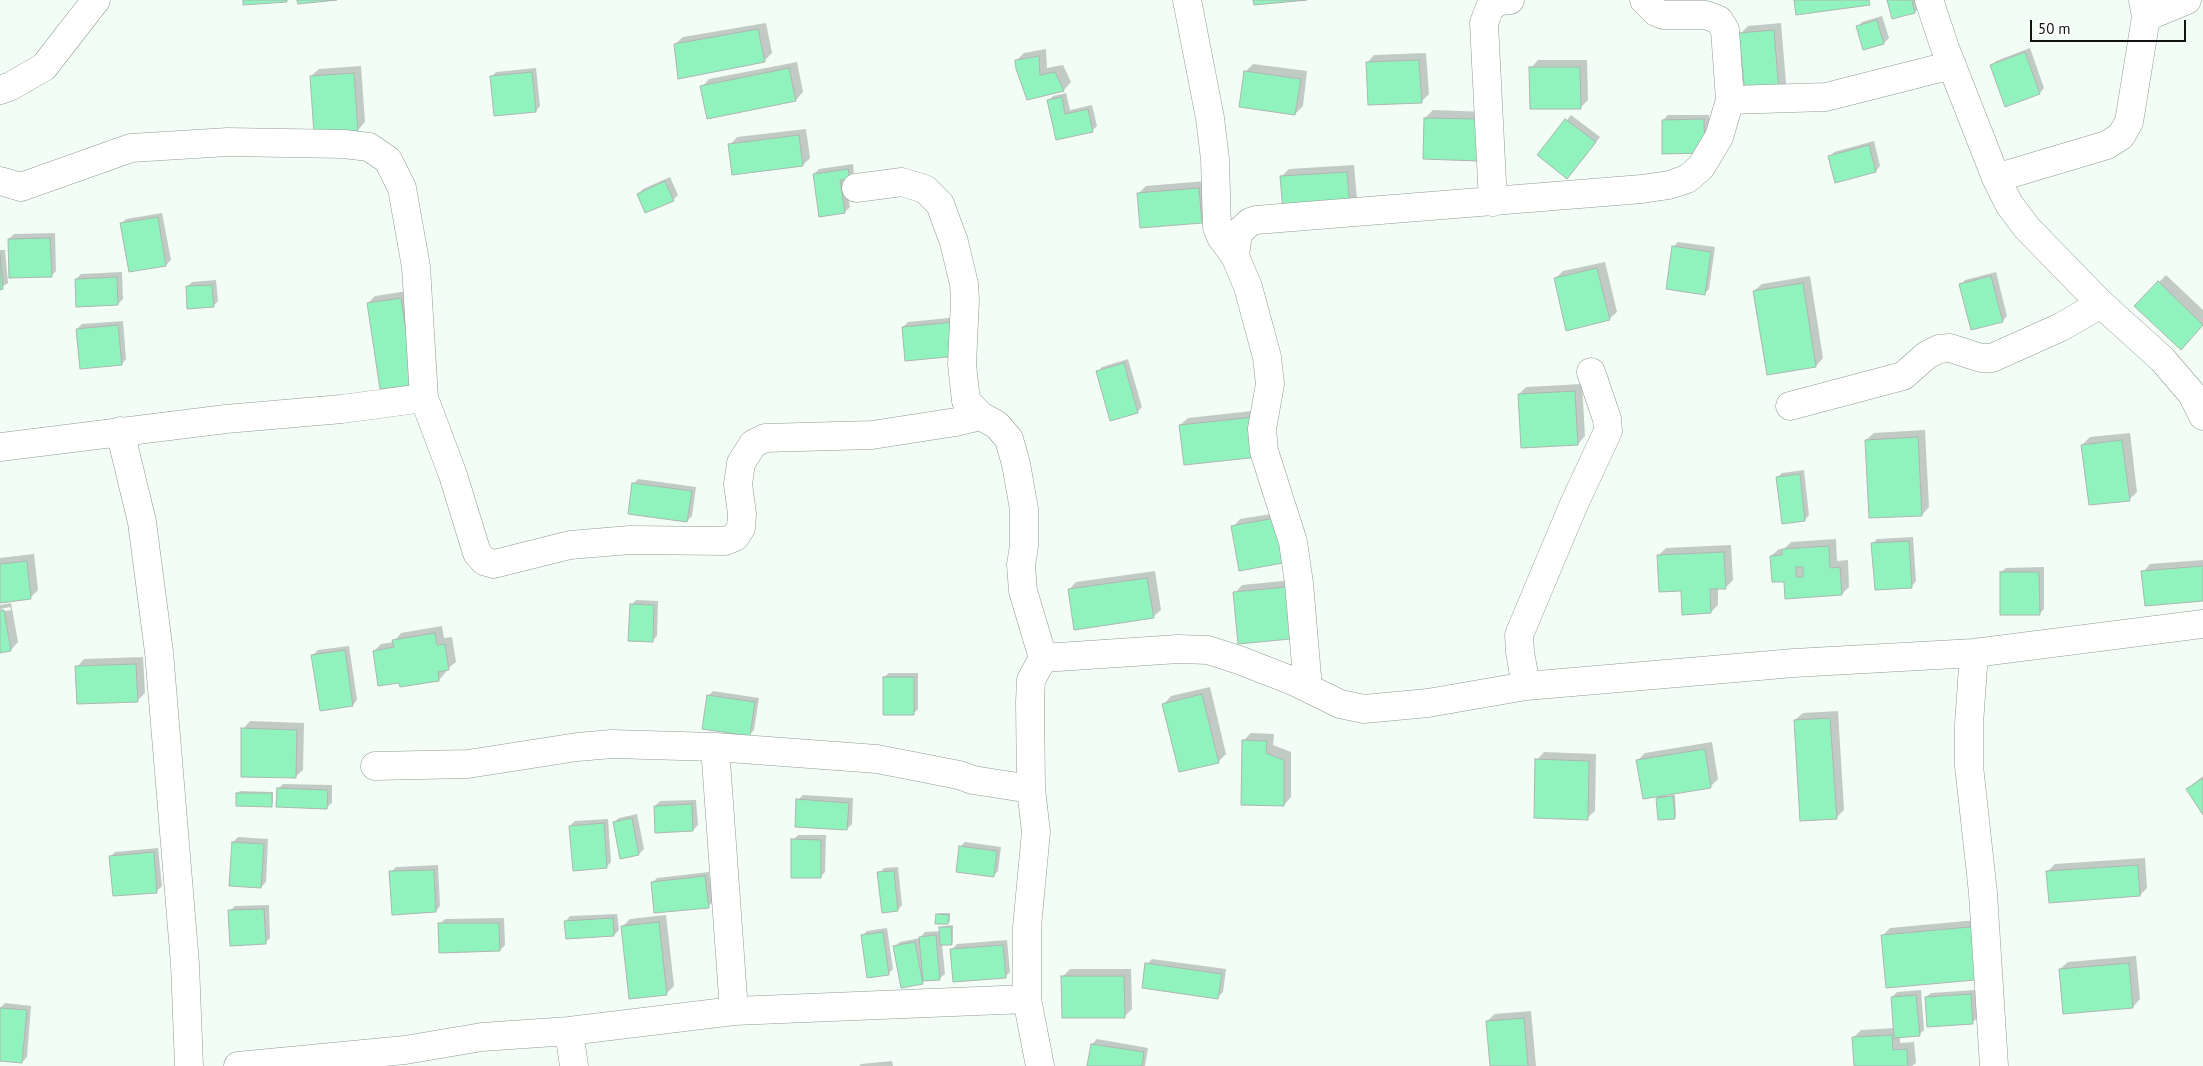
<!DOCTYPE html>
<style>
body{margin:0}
#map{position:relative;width:2203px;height:1066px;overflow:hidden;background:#f2fdf6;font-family:"PT Sans",sans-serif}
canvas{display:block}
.scale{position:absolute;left:2030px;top:20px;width:156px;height:22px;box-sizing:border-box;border:2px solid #111412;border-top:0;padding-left:6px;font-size:15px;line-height:18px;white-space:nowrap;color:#111412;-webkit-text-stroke:4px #fff;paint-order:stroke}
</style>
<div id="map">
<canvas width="2203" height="1066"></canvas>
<div class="scale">50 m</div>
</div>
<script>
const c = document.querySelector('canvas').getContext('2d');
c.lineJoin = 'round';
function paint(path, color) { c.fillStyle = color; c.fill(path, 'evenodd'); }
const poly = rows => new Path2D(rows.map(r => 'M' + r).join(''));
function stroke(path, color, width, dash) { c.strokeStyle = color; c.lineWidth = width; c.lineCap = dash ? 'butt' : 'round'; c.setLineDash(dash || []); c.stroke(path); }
const shadow = poly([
 [1888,0,1918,0,1920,7,1915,12,1893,18],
 [1882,16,1889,38,1884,43,1864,49,1857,27,1862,22],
 [766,23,772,53,764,61,675,44,683,37],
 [1781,23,1786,83,1779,90,1741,33,1748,26],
 [2030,48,2044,88,2040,93,2006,105,1991,66,1996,61],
 [1046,49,1047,68,1063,65,1071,82,1064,90,1028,99,1016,61,1024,53],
 [1426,53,1429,94,1421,102,1367,63,1374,55],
 [1538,60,1587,60,1588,100,1581,107,1531,68],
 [797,62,803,92,796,100,702,87,709,79],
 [1253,64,1307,71,1303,106,1295,114,1241,106,1246,71],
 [361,66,365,122,358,130,311,76,319,69],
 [536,68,540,106,536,111,491,77,496,72],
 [1066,93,1070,110,1092,105,1097,126,1092,131,1057,138,1048,101,1053,96],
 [1433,110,1486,112,1478,160,1425,118],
 [1571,115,1600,137,1572,173,1539,155],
 [1668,115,1709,115,1709,147,1663,120],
 [806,129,810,158,803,165,730,145,737,137],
 [1874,141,1880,166,1876,171,1830,157,1834,152],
 [853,164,854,173,845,178,850,207,845,212,814,174,819,169],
 [1354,165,1357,199,1349,206,1282,176,1289,169],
 [670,177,678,195,673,200,646,212,638,194,643,189],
 [1206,181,1209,215,1202,222,1138,194,1146,186],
 [162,213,171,260,166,265,121,224,126,219],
 [55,233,56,271,51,276,9,239,14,234],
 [1678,242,1715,247,1709,289,1705,293,1673,247],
 [0,250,5,250,8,283,0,288],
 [1605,262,1617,312,1609,319,1555,279,1563,271],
 [122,272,123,299,118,304,76,279,81,274],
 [1996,272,2007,316,2003,321,1961,285,1965,280],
 [2166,275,2203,310,2203,325,2181,348,2136,306],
 [1810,276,1823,358,1816,366,1754,291,1762,284],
 [216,280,218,301,213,306,187,287,192,282],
 [408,291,421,376,368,303,375,296],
 [959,317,962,350,903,327,908,322],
 [123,321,126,359,122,364,77,329,82,324],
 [1128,359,1142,407,1137,412,1098,372,1102,367],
 [1582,384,1585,436,1578,444,1519,394,1526,387],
 [1261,410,1185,464,1180,425,1188,418],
 [1925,430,1929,507,1922,515,1866,440,1874,433],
 [2130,433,2137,492,2130,499,2082,445,2090,437],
 [1804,470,1809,515,1805,520,1777,478,1782,473],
 [638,479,696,487,692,516,687,521,633,484],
 [1283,512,1290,555,1233,527,1240,519],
 [1913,537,1916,581,1912,586,1872,544,1877,539],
 [1836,539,1837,561,1848,560,1849,587,1842,594,1785,580,1771,556,1779,549,1784,549,1791,542],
 [1731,545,1733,580,1726,587,1718,588,1718,605,1711,612,1682,589,1659,555,1666,548],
 [34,554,38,590,31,597,0,601,0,558],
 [2203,560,2203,600,2143,572,2150,564],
 [2044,567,2044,609,2039,614,2001,572,2006,568],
 [1155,571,1161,610,1153,617,1069,590,1076,582],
 [1303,579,1308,629,1235,593,1242,585],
 [636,600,658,601,657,636,652,641,631,605],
 [11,603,18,642,11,650,0,651,0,612,11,610,10,607,0,609,0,605],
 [442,626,444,638,452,637,456,662,446,670,446,672,439,680,401,681,374,651,381,644,394,642,401,633],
 [349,646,357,700,353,705,313,655,318,650],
 [143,657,145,693,138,700,77,667,84,659],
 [889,673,918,673,918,709,913,714,884,677],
 [1210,687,1226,754,1218,762,1164,704,1171,696],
 [713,691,759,698,754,730,749,735,708,696],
 [1838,711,1844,810,1836,818,1795,720,1803,713],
 [250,721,304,723,303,770,295,777,243,729],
 [1251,733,1274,734,1273,745,1291,752,1291,797,1284,805,1243,741],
 [1712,742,1718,779,1711,786,1666,794,1666,796,1675,795,1676,816,1674,818,1657,798,1661,794,1638,760,1645,753],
 [1544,752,1596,754,1595,811,1587,818,1537,760],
 [2203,776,2203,813,2187,789],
 [283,784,332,785,332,803,327,807,278,789],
 [240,791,273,792,273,803,271,805,238,793],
 [803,795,853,798,852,824,847,829,798,800],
 [696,800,698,825,693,830,655,806,660,801],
 [637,814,644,849,639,854,614,822,619,818],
 [608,819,611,862,606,867,570,826,575,821],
 [798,835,826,835,825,872,820,877,793,840],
 [238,837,268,839,266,882,261,887,233,842],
 [965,842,1001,847,998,871,993,876,960,847],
 [158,848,162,886,157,891,110,857,115,852],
 [2145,858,2147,888,2140,895,2047,872,2055,864],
 [438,865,440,906,436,911,391,872,396,867],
 [898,867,902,905,898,910,879,873,884,868],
 [709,872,713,902,708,906,652,883,657,878],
 [269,905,270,938,265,943,230,911,235,906],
 [939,913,950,913,950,921,948,923,937,915],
 [617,914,619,930,614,935,566,921,570,916],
 [666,915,674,986,666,994,622,927,630,919],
 [504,918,505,945,500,950,440,924,445,919],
 [1988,919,1993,970,1883,935,1890,928],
 [953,925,953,942,951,944,942,944,945,974,940,978,925,979,922,983,895,946,900,942,920,938,925,932,941,931,943,926],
 [887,928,893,969,888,974,862,936,867,931],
 [1007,940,1010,972,1005,977,952,949,957,944],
 [2136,956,2140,999,2133,1007,2060,969,2068,962],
 [1152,959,1226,969,1223,992,1218,997,1147,964],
 [1070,969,1131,969,1132,1009,1124,1017,1062,977],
 [1921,990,1924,1030,1919,1035,1900,1036,1900,1043,1914,1042,1916,1063,1912,1066,1855,1066,1853,1038,1861,1030,1895,1028,1892,997,1897,992],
 [1975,990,1977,1018,1972,1023,1926,997,1931,993],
 [5,1003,31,1006,27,1057,22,1062,0,1060,0,1008],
 [1531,1011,1536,1066,1491,1066,1487,1021,1495,1014],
 [1097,1039,1148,1048,1145,1066,1088,1066,1092,1044],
 [892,1061,893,1066,859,1066,861,1064]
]);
const building = poly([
 [243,0,287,0,287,2,243,5,243,0],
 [297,0,337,0,298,4,297,0],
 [1253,0,1307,0,1254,5,1253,0],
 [1794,0,1869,0,1870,5,1796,15,1794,0],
 [1887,0,1912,0,1915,13,1892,19,1887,0],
 [1877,20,1884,44,1863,50,1856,26,1877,20],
 [758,29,765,62,678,79,674,44,758,29],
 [1774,30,1779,91,1745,94,1739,33,1774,30],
 [2025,52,2040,94,2005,107,1990,65,2025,52],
 [1039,56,1040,75,1055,72,1064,91,1027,100,1016,69,1015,60,1039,56],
 [1419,60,1422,103,1368,105,1366,62,1419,60],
 [1529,67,1580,67,1581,109,1530,109,1529,67],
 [789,68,796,101,707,119,700,86,789,68],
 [1244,71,1301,79,1295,115,1239,107,1244,71],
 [532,72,536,112,494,116,490,76,532,72],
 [354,73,358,131,314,134,310,76,354,73],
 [1062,97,1065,114,1088,109,1093,132,1056,140,1047,100,1062,97],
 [1424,118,1479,119,1478,161,1423,159,1424,118],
 [1565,119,1596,142,1567,179,1537,155,1565,119],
 [1704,119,1705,153,1662,154,1662,120,1704,119],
 [799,135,803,166,732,175,728,144,799,135],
 [1869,145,1876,172,1835,183,1828,156,1869,145],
 [848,169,850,179,840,180,845,213,819,217,813,174,848,169],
 [1347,172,1350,208,1283,212,1280,176,1347,172],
 [665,181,674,201,645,213,637,194,665,181],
 [1199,188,1202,223,1140,228,1137,193,1199,188],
 [158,217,166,266,129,272,120,223,158,217],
 [50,238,52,277,9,278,8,239,50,238],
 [1672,246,1711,252,1705,295,1666,289,1672,246],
 [0,254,3,289,0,290,0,254],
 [1597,268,1610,320,1566,331,1554,278,1597,268],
 [1991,276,2003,322,1971,330,1959,284,1991,276],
 [117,277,118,305,76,307,75,279,117,277],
 [2158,281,2203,325,2181,350,2134,306,2158,281],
 [1803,283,1816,367,1767,375,1753,291,1803,283],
 [212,285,214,307,187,309,186,286,212,285],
 [401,298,414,385,380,389,367,303,401,298],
 [954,322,958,356,905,361,902,327,954,322],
 [118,325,122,365,80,369,76,329,118,325],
 [1124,363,1138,413,1110,421,1096,371,1124,363],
 [1575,391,1578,445,1521,448,1518,394,1575,391],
 [1254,417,1259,457,1184,465,1179,425,1254,417],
 [1918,437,1922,516,1869,518,1865,440,1918,437],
 [2122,440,2130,501,2089,505,2081,445,2122,440],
 [1800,474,1805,521,1782,524,1776,477,1800,474],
 [632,483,692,491,687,522,628,514,632,483],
 [1275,518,1283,563,1239,571,1231,526,1275,518],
 [1909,541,1912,588,1875,590,1871,543,1909,541],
 [1829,546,1830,568,1840,567,1842,595,1785,599,1784,582,1772,582,1770,556,1782,555,1782,549,1829,546],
 [1796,567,1803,567,1803,577,1796,577,1796,567],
 [1724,552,1726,589,1710,589,1711,613,1682,615,1681,591,1659,592,1657,555,1724,552],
 [27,561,31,599,0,603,0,564,27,561],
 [2203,566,2203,601,2145,606,2141,571,2203,566],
 [2000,572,2039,572,2040,615,2000,615,2000,572],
 [1147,578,1154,618,1074,630,1068,589,1147,578],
 [1296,586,1301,638,1238,644,1233,592,1296,586],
 [630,604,654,605,653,642,628,641,630,604],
 [0,610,4,610,11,651,0,653,0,610],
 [435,633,437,645,445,644,449,670,438,672,439,681,400,687,399,683,378,686,373,651,394,647,392,640,435,633],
 [345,650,353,706,320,711,311,655,345,650],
 [136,664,138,702,77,704,75,666,136,664],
 [883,677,914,677,914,715,883,715,883,677],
 [1202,694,1219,763,1179,772,1162,704,1202,694],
 [707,695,755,702,750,736,702,729,707,695],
 [1830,718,1837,819,1800,821,1794,720,1830,718],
 [241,728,297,730,296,778,241,777,241,728],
 [1242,740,1267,741,1266,753,1284,760,1284,806,1241,805,1242,740],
 [1705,749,1711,788,1643,799,1636,760,1705,749],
 [1535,759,1589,761,1588,820,1534,818,1535,759],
 [2203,778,2203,815,2186,789,2203,778],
 [277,788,328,790,327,809,276,807,277,788],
 [236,793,272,793,272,807,236,806,236,793],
 [1673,796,1675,819,1658,820,1656,798,1673,796],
 [796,799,849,803,847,830,795,827,796,799],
 [692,804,693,831,655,833,654,806,692,804],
 [632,818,639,855,620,859,613,822,632,818],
 [604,823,607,868,573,871,569,826,604,823],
 [791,839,821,840,821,878,791,878,791,839],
 [232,842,264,844,261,888,229,886,232,842],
 [959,846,997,851,994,877,956,872,959,846],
 [154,852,157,893,113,896,109,856,154,852],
 [2138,865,2140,896,2049,903,2046,871,2138,865],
 [434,870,436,912,392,915,389,871,434,870],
 [894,871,898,911,882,913,877,872,894,871],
 [705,876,709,908,654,913,651,882,705,876],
 [264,909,266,944,230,946,228,910,264,909],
 [936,914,949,915,948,924,935,924,936,914],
 [613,918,614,936,566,939,564,921,613,918],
 [659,922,667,995,629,999,621,926,659,922],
 [438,923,499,923,500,951,439,953,438,923],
 [1981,926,1986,979,1886,988,1881,935,1981,926],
 [939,927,951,927,952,945,940,945,939,927],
 [883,932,889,975,867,978,861,935,883,932],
 [936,935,940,980,923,981,919,937,936,935],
 [915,942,923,984,901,988,893,946,915,942],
 [1003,945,1006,978,953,982,950,949,1003,945],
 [1145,963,1222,974,1218,999,1142,988,1145,963],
 [2129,963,2133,1008,2063,1014,2059,969,2129,963],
 [1061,976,1124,976,1125,1018,1062,1018,1061,976],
 [1971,994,1973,1024,1927,1027,1925,997,1971,994],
 [1916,995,1920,1036,1894,1038,1891,997,1916,995],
 [0,1008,27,1010,22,1063,0,1061,0,1008],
 [1524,1018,1528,1066,1490,1066,1486,1021,1524,1018],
 [1892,1035,1893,1050,1907,1049,1908,1066,1854,1066,1852,1037,1892,1035],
 [1091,1044,1144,1052,1142,1066,1087,1066,1091,1044]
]);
const minor = poly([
 [1187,0,1210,118,1215,159,1217,227,1221,237,1235,256,1248,287,1267,357,1270,384,1262,429,1264,451,1293,542,1299,583,1308,688],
 [1929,0,1945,48,1996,178,2009,204,2027,228,2101,304,2162,359,2192,394,2203,416],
 [2146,17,2187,0],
 [0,90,11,86,44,67,96,0],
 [1730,100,1826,97,1952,65],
 [1996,178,2107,145,2121,136,2129,122,2146,17,2143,0],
 [0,181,21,187,131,148,228,142,344,144,369,147,388,160,402,188,416,267,424,398,453,475,477,553,484,561,494,564,570,545,630,540,725,541,735,537,741,528,742,514,738,484,741,463,753,444,765,438,872,435,956,422,981,416],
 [856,188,902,182,925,189,940,204,954,242,964,284,965,300,962,364,966,401,981,416,997,425,1009,439,1016,464,1024,509,1024,546,1021,565,1023,591,1043,658,1031,680,1030,702,1031,789,1036,832,1027,927,1027,999,1040,1066],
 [1493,202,1484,23,1490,7,1500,1,1510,0],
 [1235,256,1238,233,1250,222,1256,220,1642,189,1669,185,1687,179,1701,167,1719,137,1730,100,1725,30,1719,20,1706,15,1663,15,1656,12,1644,0],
 [1790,406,1903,376,1927,355,1939,349,1950,348,1981,358,1992,358,2061,327,2101,304],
 [120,431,142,522,159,652,185,964,189,1066],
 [0,447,226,419,342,409,424,398],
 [1974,653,1969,724,1969,766,1983,893,1994,1066],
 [1043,658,1178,649,1208,650,1239,660,1293,681,1340,704,1364,709,1428,703,1526,686,1794,663,1974,653,2203,624],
 [1526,686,1520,652,1519,635,1574,504,1608,431,1607,419,1591,372],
 [715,747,734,1011],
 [375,766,468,764,577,747,612,744,715,747,877,759,959,775,973,780,1031,789],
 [569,1031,574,1066],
 [238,1066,405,1050,482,1037,569,1031,734,1011,1027,999]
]);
paint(shadow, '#0003');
paint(building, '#90f3be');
stroke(building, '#acb6b0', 1);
stroke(minor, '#909a94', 29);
stroke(minor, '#fff', 28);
</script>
